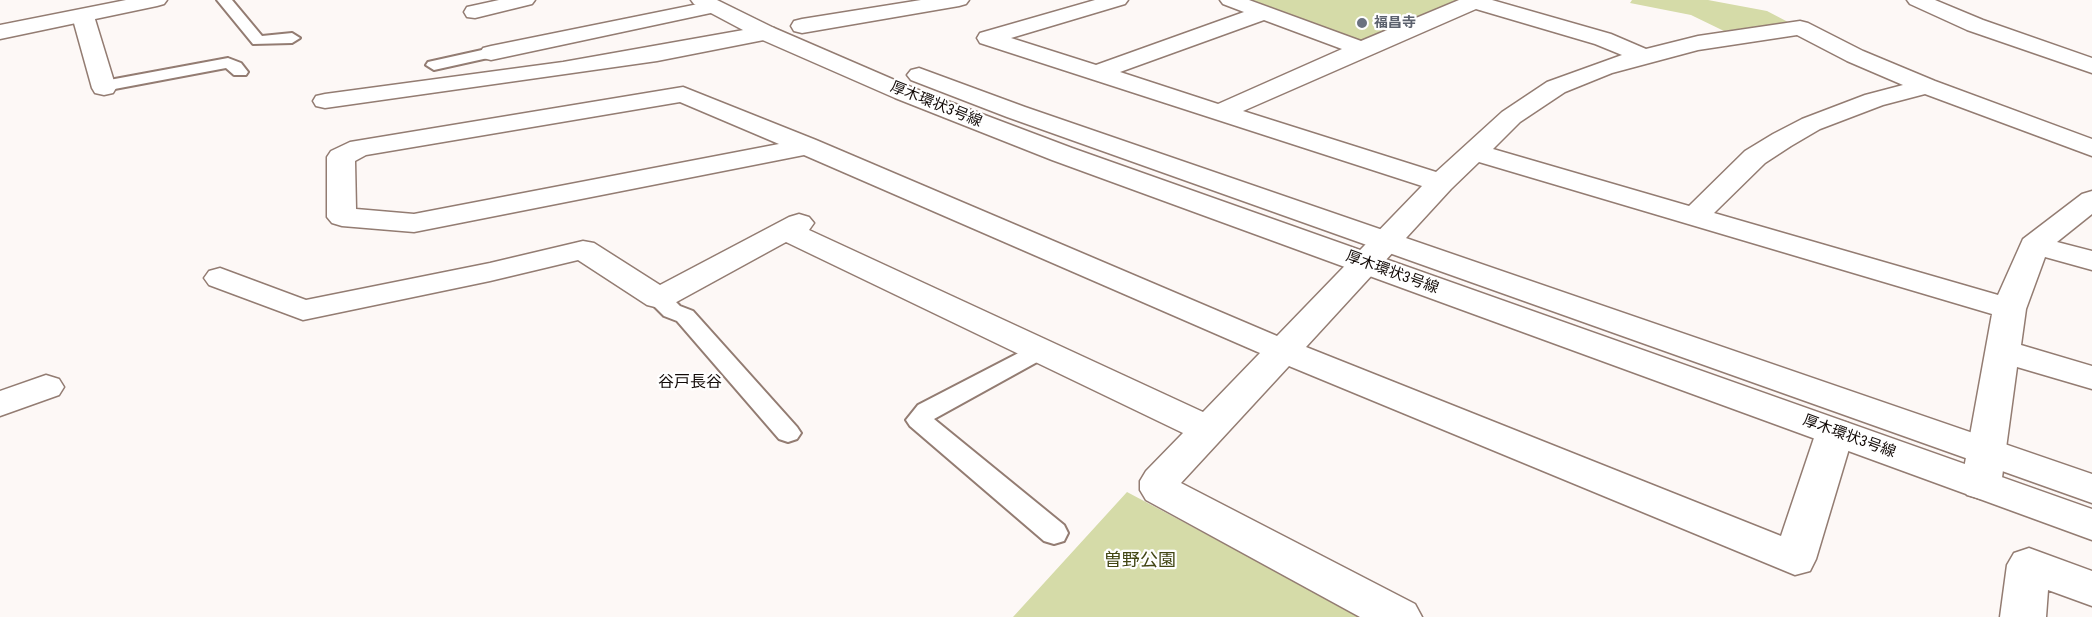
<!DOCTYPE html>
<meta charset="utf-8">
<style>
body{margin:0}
canvas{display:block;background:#fdf8f6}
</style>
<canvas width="2092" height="617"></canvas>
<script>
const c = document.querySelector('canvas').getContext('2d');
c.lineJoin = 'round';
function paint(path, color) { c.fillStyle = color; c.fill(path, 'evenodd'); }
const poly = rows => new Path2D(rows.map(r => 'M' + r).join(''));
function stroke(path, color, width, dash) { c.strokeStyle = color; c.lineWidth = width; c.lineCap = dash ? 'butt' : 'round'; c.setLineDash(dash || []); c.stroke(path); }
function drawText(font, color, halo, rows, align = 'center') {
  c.font = font + ' "Roboto Condensed","Noto Sans JP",sans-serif'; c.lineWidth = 4.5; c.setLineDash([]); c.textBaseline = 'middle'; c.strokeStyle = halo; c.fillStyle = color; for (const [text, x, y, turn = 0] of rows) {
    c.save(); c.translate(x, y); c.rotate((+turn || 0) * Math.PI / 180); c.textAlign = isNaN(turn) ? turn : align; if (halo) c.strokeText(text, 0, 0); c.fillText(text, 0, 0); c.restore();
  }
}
const green = poly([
 [1251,0,1463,0,1359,42],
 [1632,0,1708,0,1767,11,1788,22,1724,31,1691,15,1630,3],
 [1127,492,1362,617,1013,617]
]);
const lane = poly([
 [217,0,232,0,262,36,292,33,300,38,292,43,253,44,217,0],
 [491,48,499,53,497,56,434,70,426,65,428,62,491,48],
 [228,58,241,63,248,72,246,75,234,75,226,68,104,91,96,86,104,81,228,58],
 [659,291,667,293,680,306,693,311,797,427,801,433,797,439,788,442,779,439,677,321,664,316,651,303,648,298,651,293,659,291],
 [1040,344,1048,346,1052,351,1048,356,934,419,1064,525,1068,533,1064,541,1054,544,1044,541,910,426,906,420,918,405,1032,346,1040,344]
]);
const street = poly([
 [499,0,535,0,532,4,475,18,467,17,464,12,467,7,499,0],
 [921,0,969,0,966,4,959,6,802,33,794,31,791,26,794,21,802,19,921,0],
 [1095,0,1128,0,1125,4,1011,38,1096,65,1244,12,1223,4,1220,0,1249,0,1361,41,1459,0,1492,0,1611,34,1646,49,1698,36,1800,21,1808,23,1863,51,1935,81,2092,139,2092,156,1925,94,1883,105,1820,129,1791,146,1765,163,1714,213,1998,295,2023,239,2082,194,2092,191,2092,214,2057,242,2092,251,2092,270,2045,257,2026,309,2021,345,2092,366,2092,389,2017,367,2001,485,1995,495,1981,499,1967,495,1961,485,1992,314,1479,162,1451,189,1306,347,1781,536,1816,432,1822,423,1835,419,1848,423,1854,432,1816,559,1810,571,1795,575,1289,366,1181,483,1415,604,1422,617,1360,617,1146,500,1140,490,1140,481,1146,471,1183,433,786,242,671,305,659,308,647,305,578,260,490,281,303,320,209,285,204,278,209,271,220,268,306,300,490,263,583,241,594,243,660,285,789,217,799,214,809,217,814,223,809,230,1203,412,1260,353,804,155,414,232,342,226,332,223,327,217,327,157,331,151,350,142,683,87,816,140,1277,336,1422,186,980,43,977,38,980,33,1095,0],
 [1476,9,1595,44,1622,55,1547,82,1502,112,1436,172,1243,111,1476,9],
 [1264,20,1342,49,1218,104,1120,72,1264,20],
 [1797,35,1847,61,1903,85,1865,95,1802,119,1773,134,1745,151,1689,206,1493,149,1520,122,1565,92,1612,73,1698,50,1797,35],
 [680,102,779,144,414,214,356,209,355,161,366,155,680,102],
 [713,1,720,3,724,7,720,11,491,60,483,58,480,53,483,48,491,46,713,1],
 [83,10,91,11,94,16,116,88,113,93,104,95,95,93,92,88,72,16,75,11,83,10],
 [766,26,774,28,777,33,774,38,657,61,325,108,316,106,313,101,316,96,325,94,563,62,766,26],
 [46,375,59,379,64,387,59,395,0,416,0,391,46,375],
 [2029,548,2092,571,2092,606,2048,590,2046,617,2000,617,2007,565,2014,553,2029,548]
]);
const secondary = poly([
 [126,0,167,0,164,4,157,6,0,39,0,25,126,0],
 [691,0,717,0,774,28,913,88,1072,148,2092,509,2092,540,1052,160,895,98,758,38,694,4,691,0],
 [1907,0,1935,0,1983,20,2092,58,2092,73,1967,30,1910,4,1907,0],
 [919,68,1025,107,2092,474,2092,503,1007,117,911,80,907,75,911,70,919,68]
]);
const markers = [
 [1362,23,6,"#6b7280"]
];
const farWorshipnames = [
 ["福昌寺",1374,23]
];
const streetNames = [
 ["厚木環状3号線",936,105,22],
 ["厚木環状3号線",1392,273,20],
 ["厚木環状3号線",1849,437,20]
];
const neighbourhoodNames = [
 ["谷戸長谷",690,383]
];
const nearParknames = [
 ["曽野公園",1140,561]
];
paint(green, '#d5dba8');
stroke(lane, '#937c72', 4);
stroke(street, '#937c72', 3);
stroke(secondary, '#937c72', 3);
paint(lane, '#fff');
paint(street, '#fff');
paint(secondary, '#fff');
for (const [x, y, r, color] of markers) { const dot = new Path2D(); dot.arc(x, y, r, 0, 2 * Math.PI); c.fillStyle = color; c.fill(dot); stroke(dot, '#fff', 2); }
drawText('bold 14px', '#5b616d', '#fff', farWorshipnames, 'left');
drawText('15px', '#120a07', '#fff', streetNames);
drawText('16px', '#120a07', '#fff', neighbourhoodNames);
drawText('18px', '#424614', '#fff', nearParknames);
</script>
